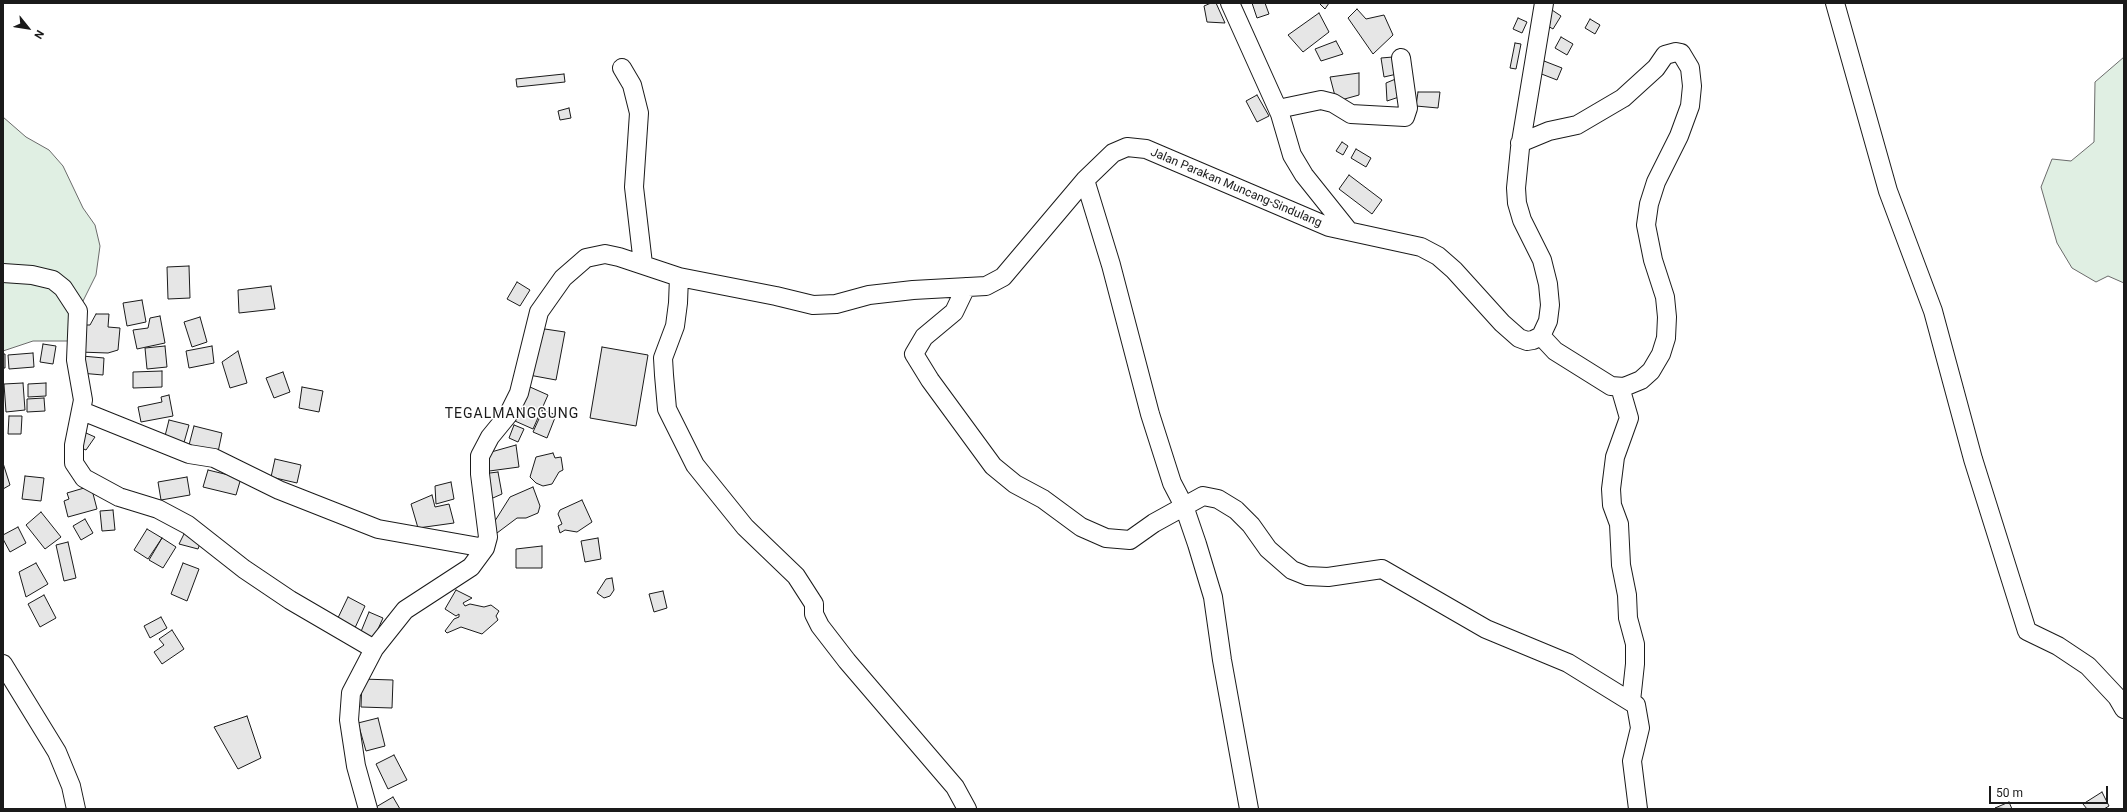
<!DOCTYPE html>
<style>
body{margin:0}
#map{position:relative;width:2127px;height:812px;overflow:hidden;background:#fff;font-family:Roboto,sans-serif}
canvas{display:block}
.frame{position:absolute;inset:0;border:4px solid #1a1a1a;pointer-events:none}
.north{position:absolute;left:8px;top:8px;width:40px;height:40px;-webkit-text-stroke:3px #fff;paint-order:stroke;rotate:120deg;font-size:11px;font-weight:700;line-height:16px;text-align:center;color:#1a1a1a}
.north::after{content:'';display:block;margin:auto;width:14px;height:18px;background:#1a1a1a;clip-path:polygon(50% 0,100% 100%,50% 72%,0 100%)}
.scale{position:absolute;left:1989px;top:786px;width:119px;height:18px;box-sizing:border-box;border:2px solid #1a1a1a;border-top:0;padding-left:5px;font-size:12px;line-height:14px;white-space:nowrap;color:#1a1a1a;-webkit-text-stroke:3px #fff;paint-order:stroke}
</style>
<div id="map">
<canvas width="2127" height="812"></canvas>
<div class="frame"></div>
<div class="north">N</div>
<div class="scale">50 m</div>
</div>
<script>
const c = document.querySelector('canvas').getContext('2d');
c.lineJoin = 'round';
function paint(path, color) { c.fillStyle = color; c.fill(path, 'evenodd'); }
const poly = rows => new Path2D(rows.map(r => 'M' + r).join(''));
function stroke(path, color, width, dash) { c.strokeStyle = color; c.lineWidth = width; c.lineCap = dash ? 'butt' : 'round'; c.setLineDash(dash || []); c.stroke(path); }
function drawText(font, color, halo, rows, align = 'center') {
  c.font = font + ' Roboto,sans-serif'; c.lineWidth = 3; c.setLineDash([]); c.textBaseline = 'middle'; c.strokeStyle = halo; c.fillStyle = color; for (const [text, x, y, turn = 0] of rows) {
    c.save(); c.translate(x, y); c.rotate((+turn || 0) * Math.PI / 180); c.textAlign = isNaN(turn) ? turn : align; if (halo) c.strokeText(text, 0, 0); c.fillText(text, 0, 0); c.restore();
  }
}
const green = poly([
 [2124,57,2124,283,2108,276,2096,282,2072,268,2057,243,2041,187,2052,159,2071,161,2094,142,2095,82,2124,57],
 [3,117,26,137,49,150,63,166,83,208,95,225,100,246,96,275,78,311,75,341,33,341,3,351,3,117]
]);
const building = poly([
 [1211,3,1216,3,1225,23,1207,22,1204,6,1211,3],
 [1252,3,1265,3,1269,14,1257,18,1252,3],
 [1319,3,1329,3,1325,9,1319,3],
 [1549,8,1561,16,1553,29,1541,22,1549,8],
 [1357,9,1366,19,1384,15,1393,35,1373,54,1348,18,1357,9],
 [1319,13,1329,32,1303,52,1288,35,1319,13],
 [1518,18,1527,22,1522,33,1513,29,1518,18],
 [1590,19,1600,25,1595,34,1585,28,1590,19],
 [1561,37,1573,44,1567,55,1555,48,1561,37],
 [1336,41,1343,54,1321,61,1315,49,1336,41],
 [1515,43,1521,44,1516,69,1510,68,1515,43],
 [1393,57,1397,74,1384,77,1381,58,1393,57],
 [1544,61,1562,68,1557,80,1539,73,1544,61],
 [1359,73,1359,95,1341,100,1335,96,1330,77,1359,73],
 [564,74,565,82,517,87,516,79,564,74],
 [1398,78,1399,97,1387,101,1386,83,1398,78],
 [1418,92,1440,92,1438,108,1416,106,1418,92],
 [1257,95,1269,116,1257,122,1246,101,1257,95],
 [569,108,571,118,560,120,558,111,569,108],
 [1342,142,1348,146,1343,155,1336,151,1342,142],
 [1356,149,1371,158,1366,167,1351,158,1356,149],
 [1349,175,1382,200,1372,214,1339,189,1349,175],
 [189,266,190,298,168,299,167,267,189,266],
 [517,282,530,290,520,306,507,299,517,282],
 [271,286,275,309,239,313,238,290,271,286],
 [142,300,146,322,127,326,123,303,142,300],
 [96,314,109,314,108,327,120,328,118,350,108,353,79,352,81,325,90,325,96,314],
 [160,316,165,343,137,349,133,330,148,328,150,318,160,316],
 [200,317,207,342,192,347,184,322,200,317],
 [538,328,565,332,556,380,529,375,538,328],
 [43,344,56,346,53,364,40,362,43,344],
 [165,346,167,367,147,369,145,348,165,346],
 [212,346,214,363,189,368,186,351,212,346],
 [602,347,648,355,636,426,590,418,602,347],
 [238,351,247,383,230,388,222,362,238,351],
 [33,353,34,367,9,369,8,355,33,353],
 [3,354,5,354,5,368,3,368,3,354],
 [82,356,104,358,103,375,80,373,82,356],
 [162,371,162,387,133,388,133,372,162,371],
 [283,372,290,392,274,398,266,378,283,372],
 [23,383,25,410,6,412,4,384,23,383],
 [46,383,46,396,28,397,28,384,46,383],
 [302,387,323,391,319,412,299,408,302,387],
 [530,387,548,395,533,429,515,421,530,387],
 [169,395,173,416,141,422,138,407,162,402,161,397,169,395],
 [44,398,45,411,27,412,27,399,44,398],
 [543,410,556,415,547,438,533,432,543,410],
 [9,416,22,416,21,434,8,434,9,416],
 [169,420,189,425,183,446,164,440,169,420],
 [514,425,524,429,518,442,509,438,514,425],
 [194,426,222,433,218,452,189,445,194,426],
 [86,433,95,437,86,450,77,446,86,433],
 [516,445,519,467,482,472,484,454,516,445],
 [553,453,555,458,561,457,563,470,559,472,552,484,543,486,536,483,530,477,536,457,553,453],
 [275,459,301,465,297,483,271,477,275,459],
 [3,463,10,485,3,489,3,463],
 [208,470,241,478,236,495,203,487,208,470],
 [498,472,502,494,486,501,482,474,498,472],
 [25,476,44,478,41,501,22,499,25,476],
 [187,477,190,495,161,500,158,482,187,477],
 [451,482,454,499,436,504,435,486,451,482],
 [91,486,97,509,68,517,64,501,69,499,67,493,91,486],
 [533,487,540,506,538,513,526,518,517,518,497,533,493,524,510,497,533,487],
 [432,495,435,507,449,504,454,523,418,528,411,504,432,495],
 [582,500,592,522,577,532,565,530,560,533,558,526,562,524,558,514,560,510,582,500],
 [113,510,115,530,102,531,100,511,113,510],
 [41,512,61,537,45,549,26,525,41,512],
 [85,519,93,533,81,540,73,526,85,519],
 [18,527,26,543,10,552,3,539,3,535,18,527],
 [147,529,162,538,148,559,134,550,147,529],
 [185,532,202,538,198,549,179,544,185,532],
 [162,538,176,547,163,568,149,560,162,538],
 [598,538,601,559,585,562,581,541,598,538],
 [68,542,76,578,64,581,56,545,68,542],
 [542,546,542,568,516,568,516,549,542,546],
 [36,563,48,584,26,597,19,572,36,563],
 [183,563,199,569,187,601,171,594,183,563],
 [612,578,614,590,610,596,604,598,597,593,606,579,612,578],
 [456,590,472,598,463,603,465,606,470,604,484,607,491,605,499,611,496,616,498,620,482,634,461,627,447,633,445,631,454,619,459,617,459,614,456,616,445,609,456,590],
 [663,591,667,608,654,612,649,594,663,591],
 [44,595,56,618,40,627,28,604,44,595],
 [348,597,365,606,354,630,336,622,348,597],
 [369,612,383,618,373,640,360,634,369,612],
 [161,617,167,628,150,638,144,626,161,617],
 [172,630,184,649,162,664,154,652,164,645,159,639,172,630],
 [362,679,393,680,392,708,361,707,362,679],
 [247,716,261,758,238,769,214,727,247,716],
 [378,718,385,746,366,751,358,723,378,718],
 [394,755,407,780,388,789,376,764,394,755],
 [2102,792,2109,806,2104,809,2087,809,2083,804,2102,792],
 [393,797,400,809,378,809,376,807,393,797],
 [2009,802,2012,809,1995,808,2009,802]
]);
const minor = poly([
 [1230,3,1280,114,1292,155,1304,175,1348,230],
 [1835,3,1888,191,1933,311,1973,459,2027,631,2058,646,2088,666,2117,697,2124,709],
 [622,68,632,85,639,113,634,187,643,264],
 [1278,109,1321,100,1333,103,1351,114,1405,117,1408,108,1401,58],
 [1520,143,1549,131,1577,125,1623,98,1656,68,1665,55,1676,52,1681,53,1690,68,1692,86,1690,106,1679,136,1656,182,1649,204,1646,225,1653,260,1665,297,1667,317,1666,338,1661,354,1651,371,1641,380,1624,387,1611,386,1555,351,1541,336],
 [1085,180,1111,265,1150,414,1172,483,1184,506,1197,544,1213,597,1222,660,1249,809],
 [3,273,32,275,53,280,63,288,78,311,76,360,83,400,74,445,74,463,84,478,119,497,158,509,188,525,244,569,290,600,374,649],
 [679,277,678,303,675,326,663,358,664,375,667,409,695,465,745,527,796,576,814,604,814,614,820,626,847,661,955,787,967,809],
 [966,287,954,312,924,337,914,354,930,380,993,466,1015,484,1043,499,1081,527,1106,538,1130,540,1154,523,1203,496,1218,499,1236,510,1251,525,1268,549,1292,570,1307,576,1328,577,1382,569,1486,629,1568,663,1636,705,1640,728,1632,761,1638,809],
 [1620,387,1629,418,1615,457,1611,489,1612,505,1619,524,1621,565,1627,595,1628,618,1635,644,1635,664,1631,701],
 [82,411,189,454,214,458,279,490,378,529,485,548],
 [3,664,57,752,71,786,76,809],
 [368,809,356,766,349,720,351,693,374,649,405,610,471,567,485,548,488,537,480,474,480,456,490,437,508,415,519,393,539,312,563,278,586,258,605,254,619,257,679,277,776,296,813,305,836,304,869,295,913,290,986,286,1003,277,1085,180,1113,153,1127,147,1146,149,1329,227,1421,247,1438,256,1454,270,1502,323,1519,338,1527,341,1533,340,1541,336,1548,321,1550,305,1548,284,1542,260,1522,220,1517,203,1516,188,1520,148,1544,3]
]);
const streetNames = [
 ["Jalan Parakan Muncang-Sindulang",1236,188,23]
];
const quarterNames = [
 ["TEGALMANGGUNG",512,414]
];
paint(green, '#e0efe3');
stroke(green, '#6a6a6a', 1);
paint(building, '#e6e6e6');
stroke(building, '#1a1a1a', 1);
stroke(minor, '#1a1a1a', 20);
stroke(minor, '#fff', 18);
drawText('12px', '#1a1a1a', '#fff', streetNames);
c.letterSpacing = '1px';
drawText('14px', '#1a1a1a', '#fff', quarterNames);
c.letterSpacing = '0px';
</script>
